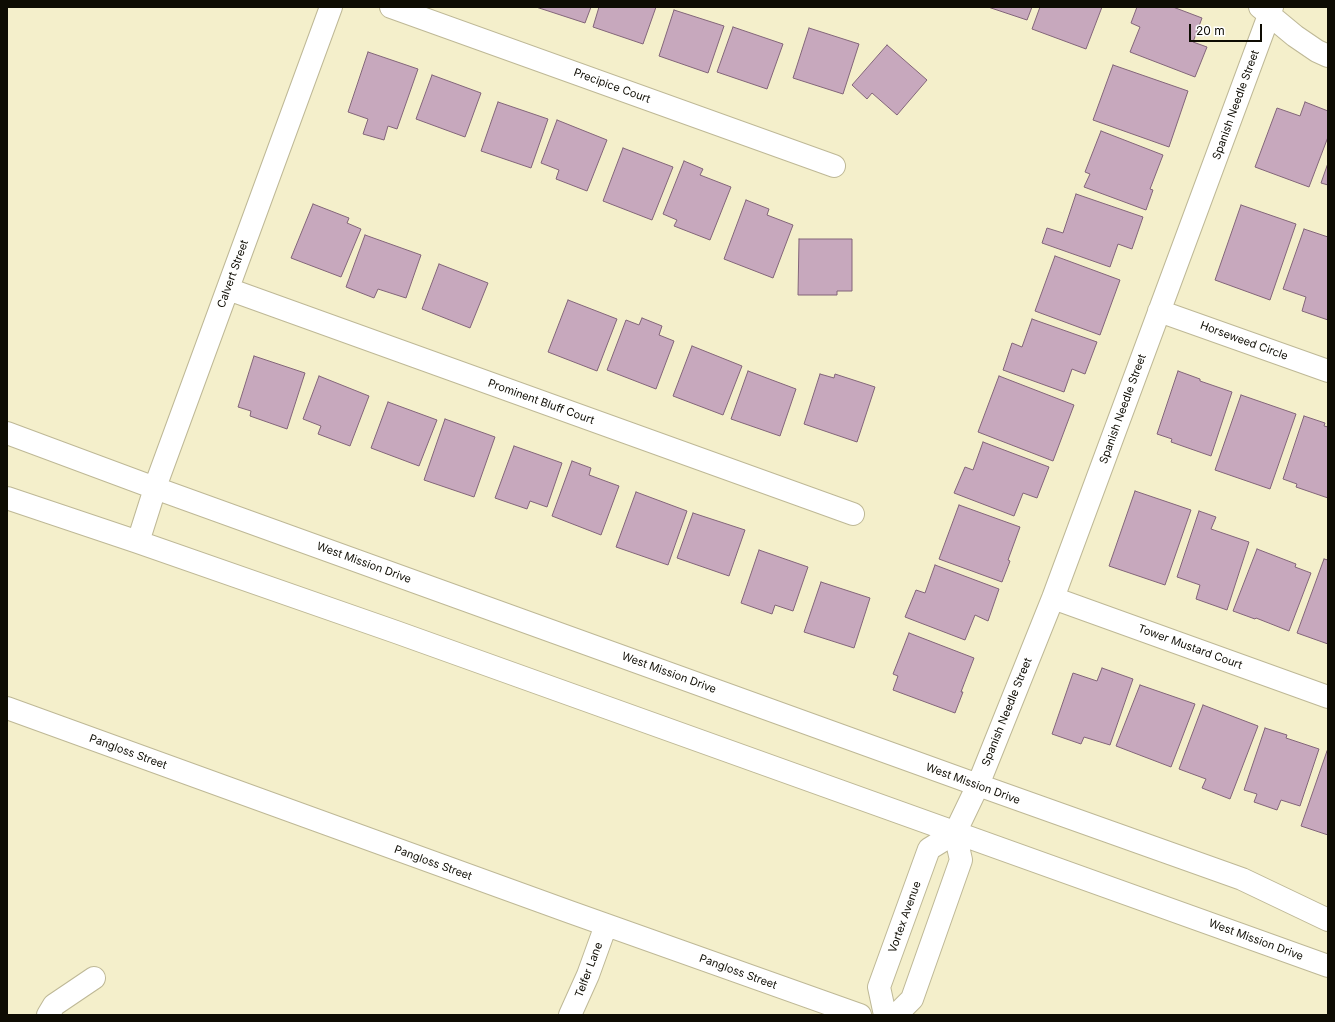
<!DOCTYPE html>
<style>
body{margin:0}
#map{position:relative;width:1335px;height:1022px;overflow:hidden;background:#f4efcb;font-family:Inter,sans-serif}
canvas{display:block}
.frame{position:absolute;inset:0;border:8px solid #0e0c03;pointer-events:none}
.scale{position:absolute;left:1189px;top:24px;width:73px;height:18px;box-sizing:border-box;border:2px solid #0e0c03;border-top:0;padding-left:5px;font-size:12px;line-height:14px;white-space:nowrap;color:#0e0c03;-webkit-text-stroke:3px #fff;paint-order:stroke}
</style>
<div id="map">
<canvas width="1335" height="1022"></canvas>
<div class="frame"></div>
<div class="scale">20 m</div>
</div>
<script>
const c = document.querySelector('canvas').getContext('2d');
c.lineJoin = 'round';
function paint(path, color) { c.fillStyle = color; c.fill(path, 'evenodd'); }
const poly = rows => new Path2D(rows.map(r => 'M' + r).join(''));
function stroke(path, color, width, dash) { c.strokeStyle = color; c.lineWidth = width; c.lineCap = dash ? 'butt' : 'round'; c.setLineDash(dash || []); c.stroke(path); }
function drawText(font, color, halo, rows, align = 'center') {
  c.font = font + ' Inter,sans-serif'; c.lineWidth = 3; c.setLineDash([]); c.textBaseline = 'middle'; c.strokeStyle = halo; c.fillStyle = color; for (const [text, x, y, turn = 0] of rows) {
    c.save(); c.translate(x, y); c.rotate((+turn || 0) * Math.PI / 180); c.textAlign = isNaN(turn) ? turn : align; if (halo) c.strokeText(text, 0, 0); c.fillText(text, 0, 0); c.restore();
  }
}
const building = poly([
 [536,7,591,7,585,23,536,7],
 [599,7,656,7,643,44,593,27,599,7],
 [988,7,1032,7,1027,20,988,7],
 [1040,7,1102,7,1086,49,1032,29,1040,7],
 [1137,7,1173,7,1202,18,1193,42,1207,47,1195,77,1130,52,1140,27,1131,23,1137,7],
 [674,10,724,26,708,73,659,56,674,10],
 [733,27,783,44,767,89,717,72,733,27],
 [809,28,859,44,843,94,793,78,809,28],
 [887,45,927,80,897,115,872,93,867,99,852,85,887,45],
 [368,52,418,69,397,129,388,126,384,140,363,134,368,119,348,112,368,52],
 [1113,65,1188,91,1169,147,1093,120,1113,65],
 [432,75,481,93,465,137,416,119,432,75],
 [498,102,548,119,531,168,481,151,498,102],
 [1305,102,1328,111,1328,137,1309,187,1255,167,1277,108,1300,116,1305,102],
 [557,120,607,140,587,191,556,179,559,170,541,163,557,120],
 [1101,131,1163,155,1150,189,1153,190,1146,210,1084,187,1090,174,1085,172,1101,131],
 [623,148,673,167,652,220,603,201,623,148],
 [684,161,703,169,700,175,731,187,710,240,674,226,677,220,663,214,684,161],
 [1328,163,1328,185,1321,183,1328,163],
 [1076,194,1143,217,1132,249,1118,244,1110,267,1042,243,1047,228,1063,233,1076,194],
 [746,200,769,209,767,215,793,225,773,278,724,259,746,200],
 [313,204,349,218,347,223,361,229,341,277,291,258,313,204],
 [1241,205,1296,224,1270,300,1215,280,1241,205],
 [1304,229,1328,237,1328,320,1302,311,1306,297,1283,289,1304,229],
 [365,235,421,255,406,298,378,289,374,298,346,287,365,235],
 [799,239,852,239,852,291,837,291,837,295,798,295,799,239],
 [1055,256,1120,280,1100,335,1035,311,1055,256],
 [439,264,488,283,470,328,422,309,439,264],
 [568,300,617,319,597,371,548,352,568,300],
 [642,318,662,326,659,335,674,341,656,389,607,370,626,320,639,325,642,318],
 [1032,319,1097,342,1085,374,1072,369,1064,392,1003,370,1012,343,1022,347,1032,319],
 [692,346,742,366,723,415,673,396,692,346],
 [254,356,305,373,287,429,250,416,251,411,238,407,254,356],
 [748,371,796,389,780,436,731,419,748,371],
 [1178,371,1200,379,1200,381,1232,392,1211,456,1171,442,1172,439,1157,434,1178,371],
 [820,374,834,378,835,374,875,387,857,442,804,424,820,374],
 [319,376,369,396,350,446,318,434,321,426,303,419,319,376],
 [999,376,1074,405,1053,461,978,432,999,376],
 [1241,395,1296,414,1270,489,1215,470,1241,395],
 [388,402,437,420,419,466,371,448,388,402],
 [1304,416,1325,423,1324,426,1328,427,1328,498,1296,487,1297,484,1283,479,1304,416],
 [445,419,495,437,474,497,424,480,445,419],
 [983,442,1049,467,1037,498,1023,493,1014,516,954,493,965,467,973,470,983,442],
 [514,446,562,463,547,507,530,501,527,509,495,498,514,446],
 [572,461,591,468,589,475,619,486,601,535,552,516,572,461],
 [1135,491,1191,510,1165,585,1109,566,1135,491],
 [636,492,687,511,668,565,616,547,636,492],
 [959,505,1020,527,1008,560,1010,561,1002,582,939,559,959,505],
 [1199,511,1216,517,1211,529,1249,542,1227,610,1196,599,1200,585,1177,577,1199,511],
 [693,513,745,530,729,576,677,558,693,513],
 [1257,549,1296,564,1295,567,1311,573,1289,631,1256,618,1255,619,1233,611,1257,549],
 [759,550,808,567,793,611,775,605,772,614,741,603,759,550],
 [1324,559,1328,560,1328,644,1297,633,1324,559],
 [935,565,999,589,988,621,975,615,965,640,905,617,916,590,925,593,935,565],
 [821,582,870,598,854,648,804,632,821,582],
 [909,633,974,658,961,692,963,692,955,713,893,690,898,676,893,674,909,633],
 [1102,668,1133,679,1110,745,1084,737,1081,744,1052,734,1073,673,1097,681,1102,668],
 [1140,685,1195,704,1171,767,1116,746,1140,685],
 [1203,705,1258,726,1230,799,1202,788,1206,779,1179,769,1203,705],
 [1265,728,1287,735,1286,738,1319,749,1300,806,1281,800,1277,810,1254,802,1257,794,1244,790,1265,728],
 [1327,751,1328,751,1328,835,1301,826,1327,751]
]);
const minor = poly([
 [391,7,834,166],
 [1260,7,1295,36,1317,51,1328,56],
 [228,289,853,514],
 [1159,311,1328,371],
 [7,433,155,488,978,785,1242,879,1328,920],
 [7,498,138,542,396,632,1328,966],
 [138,542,158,479,331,7],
 [1053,598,1328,697],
 [7,708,570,912,860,1015],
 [48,1015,54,1005,94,978],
 [570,1015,588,975,606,925],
 [885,1015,879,987,929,849,955,833,978,785,1053,598,1272,7],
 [896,1015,912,999,961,860,955,833]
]);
const streetNames = [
 ["Precipice Court",612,86,20],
 ["Spanish Needle Street",1236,105,-70],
 ["Calvert Street",233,274,-70],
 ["Horseweed Circle",1244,341,20],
 ["Prominent Bluff Court",541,402,20],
 ["Spanish Needle Street",1123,409,-70],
 ["West Mission Drive",364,563,20],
 ["Tower Mustard Court",1190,647,20],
 ["West Mission Drive",669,673,20],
 ["Spanish Needle Street",1007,712,-68],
 ["Pangloss Street",128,752,20],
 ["West Mission Drive",973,784,20],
 ["Pangloss Street",433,863,20],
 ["Vortex Avenue",905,917,-70],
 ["West Mission Drive",1256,940,20],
 ["Telfer Lane",589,970,-69],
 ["Pangloss Street",738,972,20]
];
paint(building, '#c7a8bd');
stroke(building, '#826579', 1);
stroke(minor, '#beb896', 24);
stroke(minor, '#fff', 22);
drawText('11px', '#0e0c03', '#fff', streetNames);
</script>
